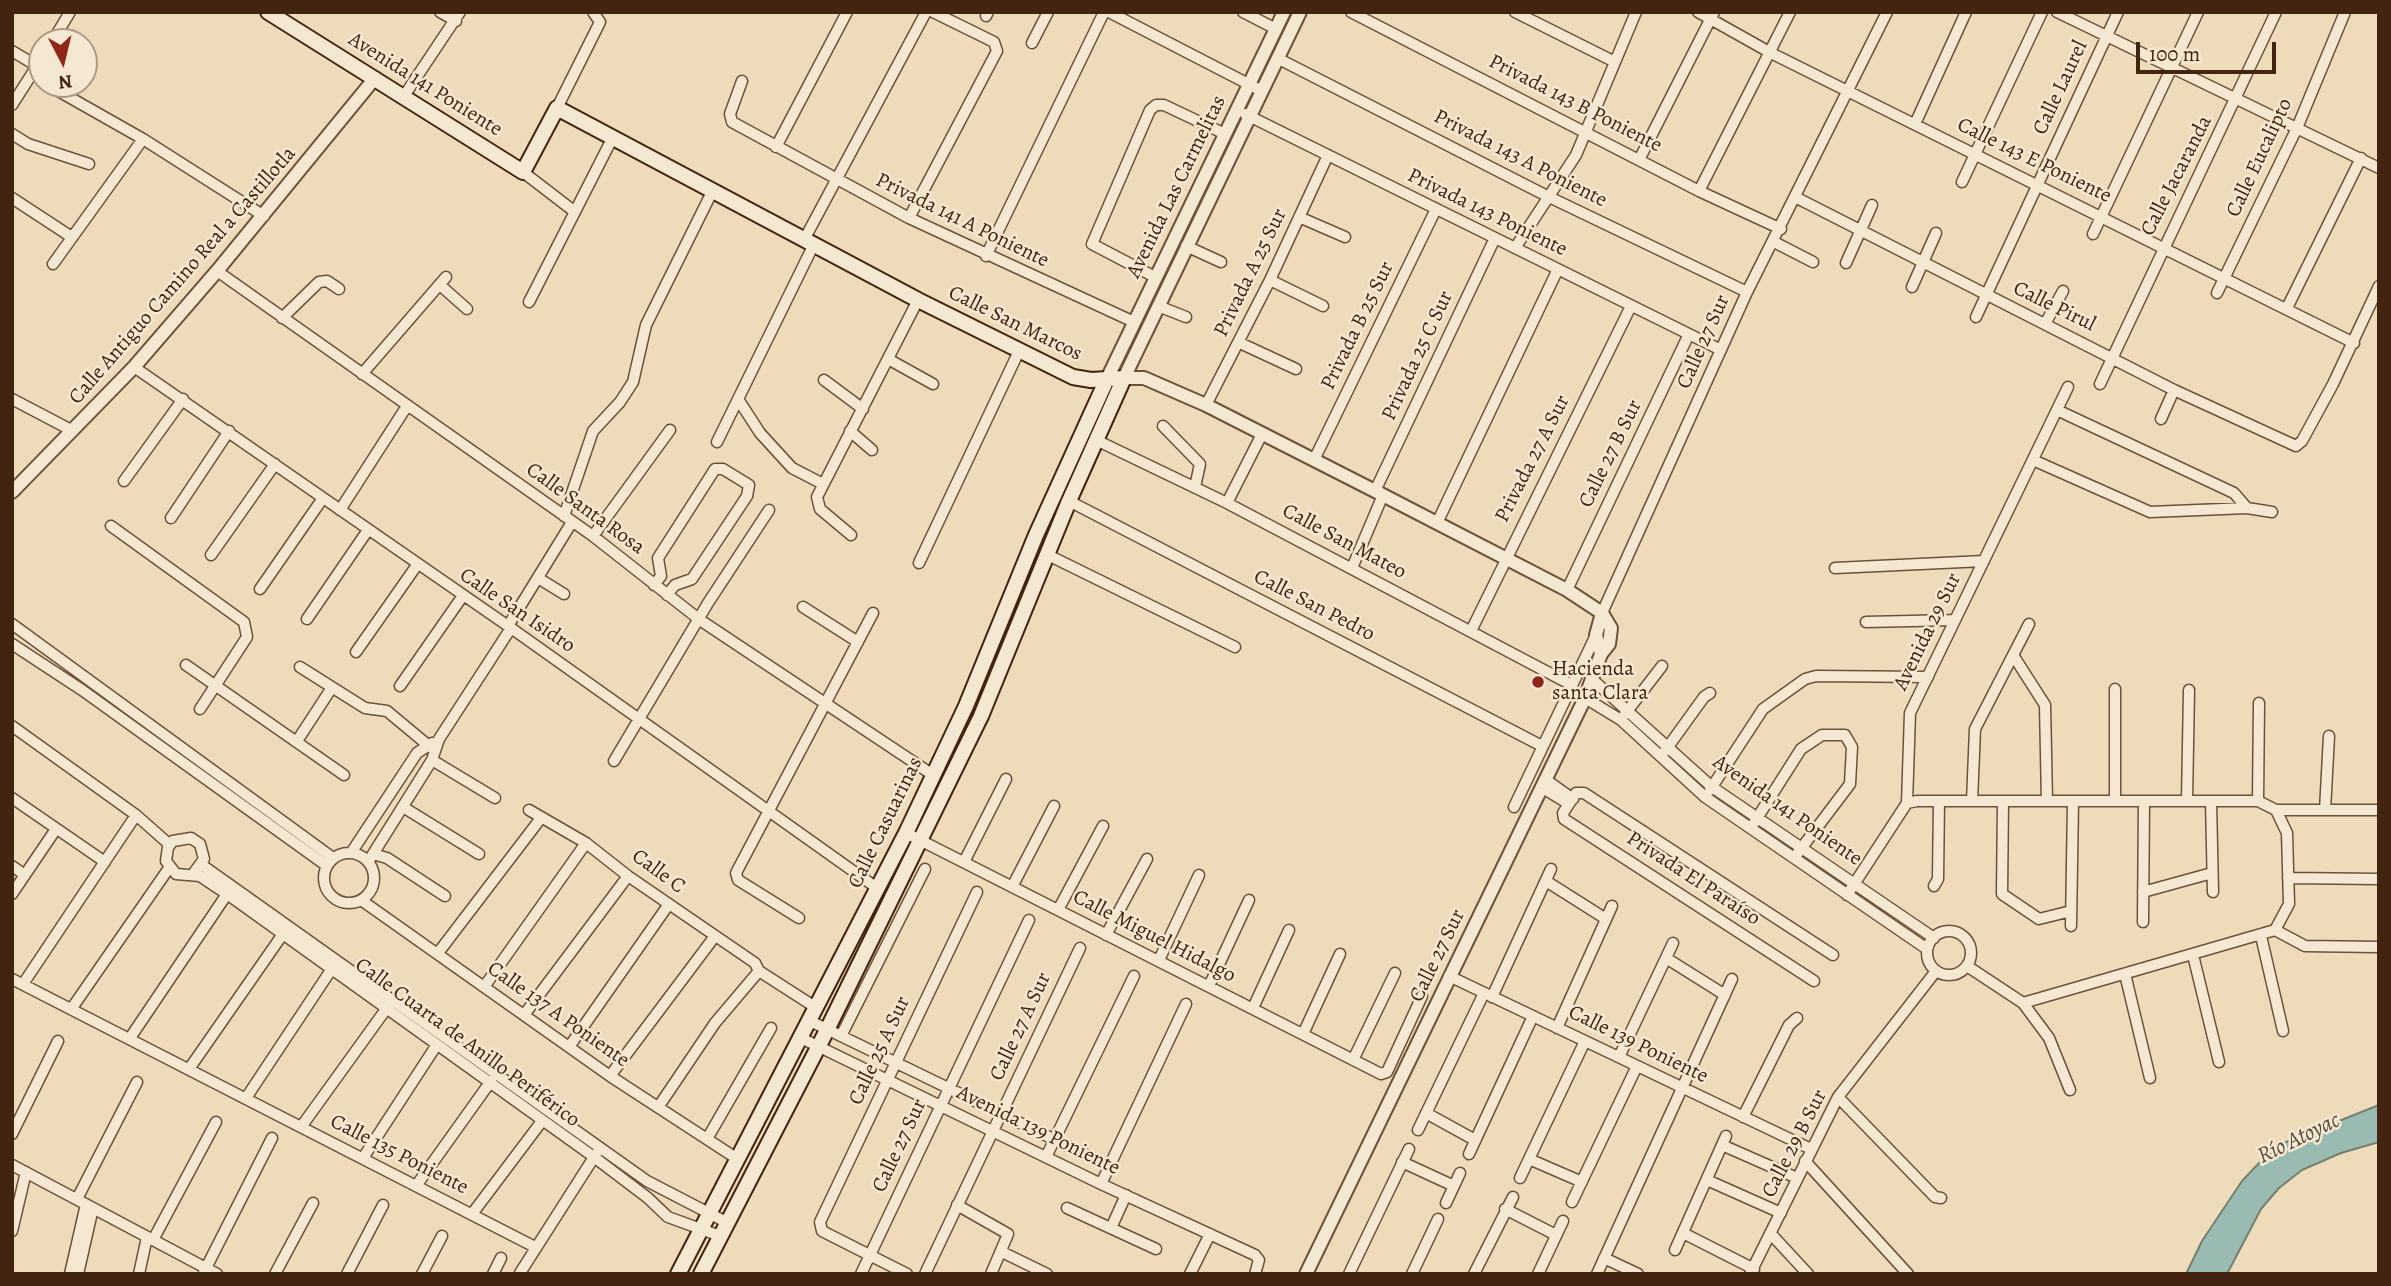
<!DOCTYPE html>
<meta charset="utf-8">
<style>
body{margin:0}
#map{position:relative;width:2391px;height:1286px;overflow:hidden;background:#eedbba;font-family:Alegreya,serif}
canvas{display:block}
.frame{position:absolute;inset:0;border:14px solid #422410;pointer-events:none}
.north{position:absolute;left:28px;top:28px;width:70px;height:70px;box-sizing:border-box;background:#f4e8d2;border:2px solid #ad9a84;border-radius:50%;rotate:173deg;font-size:19px;font-weight:700;line-height:28px;text-align:center;color:#422410}
.north::after{content:'';display:block;margin:auto;width:24px;height:32px;background:#8f2418;clip-path:polygon(50% 0,100% 100%,50% 72%,0 100%)}
.scale{position:absolute;left:2136px;top:42px;width:140px;height:32px;box-sizing:border-box;border:4px solid #422410;border-top:0;padding-left:9px;font-size:21px;line-height:24px;white-space:nowrap;color:#422410;-webkit-text-stroke:5px #f4e8d2;paint-order:stroke}
</style>
<div id="map">
<canvas width="2391" height="1286"></canvas>
<div class="frame"></div>
<div class="north">N</div>
<div class="scale">100 m</div>
</div>
<script>
const c = document.querySelector('canvas').getContext('2d');
c.lineJoin = 'round';
function paint(path, color) { c.fillStyle = color; c.fill(path, 'evenodd'); }
const poly = rows => new Path2D(rows.map(r => 'M' + r).join(''));
function stroke(path, color, width, dash) { c.strokeStyle = color; c.lineWidth = width; c.lineCap = dash ? 'butt' : 'round'; c.setLineDash(dash || []); c.stroke(path); }
function drawText(font, color, halo, rows, align = 'center') {
  c.font = font + ' Alegreya,serif'; c.lineWidth = 5; c.setLineDash([]); c.textBaseline = 'middle'; c.strokeStyle = halo; c.fillStyle = color; for (const [text, x, y, turn = 0] of rows) {
    c.save(); c.translate(x, y); c.rotate((+turn || 0) * Math.PI / 180); c.textAlign = isNaN(turn) ? turn : align; if (halo) c.strokeText(text, 0, 0); c.fillText(text, 0, 0); c.restore();
  }
}
const water = poly([
 [2379,1105,2379,1142,2341,1153,2302,1170,2279,1188,2261,1209,2227,1274,2186,1274,2202,1241,2242,1181,2259,1163,2286,1142,2379,1105]
]);
const minor = poly([
 [440,12,456,21],
 [1109,12,1260,90],
 [1243,12,1276,29],
 [1351,12,1699,191,1781,229],
 [1515,12,1615,62],
 [1698,12,1771,53,2354,343],
 [2057,12,2379,168],
 [986,16,988,12],
 [52,42,70,12],
 [1032,43,1048,12],
 [12,51,37,66],
 [1277,58,1547,196,1747,292],
 [742,81,730,114,732,122,909,218,1134,322],
 [46,84,143,139,264,216],
 [404,96,460,12],
 [12,105,42,58],
 [557,108,600,22,593,12],
 [1245,114,1721,350],
 [1915,124,1966,12],
 [12,134,28,144,89,164],
 [776,147,847,12],
 [1640,158,1714,12],
 [523,172,575,212],
 [1962,182,2042,12],
 [1699,191,1790,12],
 [12,198,70,236],
 [1797,198,2174,390,2296,446,2302,441,2333,384,2379,286],
 [1299,217,1345,237],
 [909,218,997,51,994,42,933,12],
 [2093,234,2198,12],
 [804,240,926,12],
 [1774,242,1813,262],
 [1186,246,1221,262],
 [1515,248,1576,155,1636,12],
 [986,256,1104,12],
 [1846,263,1872,205],
 [53,264,143,139],
 [217,271,593,536,700,620,933,775],
 [1155,277,1092,244,1150,110,1156,105,1164,105,1223,133],
 [1270,280,1323,306],
 [440,285,467,309],
 [1912,287,1936,233],
 [2217,293,2297,128,2345,12],
 [529,302,613,137],
 [1158,306,1186,317],
 [2287,308,2361,158],
 [1976,317,2118,12],
 [282,318,319,282,327,281,339,289],
 [2045,324,2063,291],
 [1240,343,1296,369],
 [888,359,933,384],
 [134,367,511,628,877,888],
 [362,374,446,277],
 [824,380,863,409],
 [2100,384,2276,12],
 [12,399,73,431],
 [738,399,760,433,792,468,823,484],
 [1206,405,1270,280,1328,155],
 [2057,410,2234,493,2247,508],
 [2161,419,2174,390],
 [1163,426,1200,464,1195,487],
 [850,431,872,450],
 [1096,440,1227,503,1570,684],
 [717,442,814,244],
 [1314,460,1436,209],
 [2033,460,2150,512,2247,508,2272,512],
 [124,481,183,399],
 [1375,491,1495,238],
 [1069,501,1542,746],
 [1227,503,1262,434],
 [340,510,407,406],
 [564,516,593,431,620,402,633,382,646,325,712,192],
 [171,518,229,431],
 [1437,523,1558,269],
 [111,526,244,622,247,637,200,709],
 [851,535,820,509,817,497,918,300],
 [593,536,670,430],
 [211,555,275,464],
 [1048,555,1235,647],
 [919,563,1019,351],
 [1352,568,1383,495],
 [1835,568,1984,561],
 [538,578,564,594],
 [654,585,661,576,658,558,715,469,723,469,749,485,747,496,692,579,675,585,667,595],
 [260,589,323,498],
 [1567,590,1689,334],
 [803,607,858,642],
 [1602,613,1747,292,1887,12],
 [307,619,368,530],
 [1866,622,1955,620],
 [12,624,333,858],
 [508,626,572,522],
 [1471,631,1631,306],
 [12,644,82,690,327,866],
 [356,652,417,565],
 [2013,655,2045,705,2047,801],
 [186,665,344,775],
 [300,667,365,708,387,711,435,751],
 [1593,680,1712,787,1934,938],
 [400,686,462,597],
 [2115,689,2115,801],
 [1585,698,1621,720,1705,797,1927,949],
 [1625,714,1662,666],
 [12,726,136,815,170,845],
 [297,741,331,689],
 [1665,751,1704,697,1710,693],
 [432,760,495,798],
 [614,761,708,603,769,510],
 [1545,779,1573,799],
 [1541,787,1569,804],
 [1710,790,1763,709,1805,679,1816,676,1928,677],
 [12,798,105,862],
 [1972,801,1975,729,2029,624],
 [2003,801,2002,894,2039,919,2071,911],
 [2187,801,2189,690],
 [2211,801,2213,892],
 [2258,801,2259,703],
 [1907,803,1917,801,2258,801,2276,810,2379,810],
 [403,807,479,854],
 [1514,807,1596,635],
 [529,810,586,843,628,876,755,963,759,971,815,1007],
 [2325,810,2329,736],
 [1754,823,1801,749,1822,735,1845,735,1852,747,1850,784,1797,854],
 [906,833,1381,1074,1387,1072,1422,996],
 [351,853,417,753,432,743],
 '324 878a25 25 0 1 1 50 0a25 25 0 1 1-50 0Z',
 [373,854,387,858,445,896],
 [368,862,432,760,439,739,511,628],
 [964,862,1006,779],
 [202,865,647,1181,728,1223],
 [12,866,25,875],
 [193,874,204,859,200,844,191,838,173,841,168,847,166,861,176,874,200,876,227,894,594,1157,648,1198,668,1217,720,1236],
 [2288,878,2379,879],
 [1546,881,1606,919],
 [1934,886,1938,879,1939,801],
 [1012,887,1054,806],
 [2143,892,2212,873],
 [12,894,56,829],
 [1847,895,1907,803,1910,713,2068,387],
 [361,900,610,1076,736,1158],
 [1058,910,1103,826],
 [799,918,738,880,736,873,873,613],
 [2143,922,2144,801],
 [2071,926,2073,801],
 [2275,930,2305,946,2379,947],
 '1927 953a22 22 0 1 1 44 0a22 22 0 1 1-44 0Z',
 [1106,935,1147,859],
 [2261,936,2283,1031],
 [438,953,541,818],
 [2193,955,2219,1062],
 [1666,958,1725,995],
 [1159,960,1199,875],
 [1967,966,2023,1003,2049,1038,2070,1090],
 [2125,974,2150,1078],
 [1449,976,1811,1149],
 [12,979,535,1247],
 [1814,981,1564,819,1563,813,1576,793,1584,793,1833,955],
 [23,984,136,815],
 [1209,986,1249,900],
 [484,987,586,843],
 [1492,997,1551,869],
 [2023,1003,2275,930,2289,904,2287,833,2276,810],
 [72,1008,169,868],
 [1253,1008,1289,930],
 [524,1015,628,876],
 [808,1020,1109,1166],
 [1557,1028,1612,906],
 [1303,1034,1340,954],
 [841,1036,925,869],
 [799,1037,1101,1184,1255,1255,1259,1260,1255,1274],
 [130,1038,227,894],
 [569,1047,669,904],
 [1619,1057,1673,943],
 [1353,1060,1395,973],
 [189,1069,285,931],
 [610,1076,715,936],
 [1838,1097,1935,1197,1941,1198],
 [246,1098,331,970],
 [659,1106,715,1023,759,971],
 [1426,1113,1475,1140],
 [1743,1117,1789,1025,1797,1018],
 [301,1127,389,1005],
 [1418,1130,1484,993],
 [12,1134,58,1041],
 [707,1139,771,1028],
 [1722,1145,1797,1178],
 [1469,1154,1533,1016],
 [1046,1157,1134,976],
 [363,1158,436,1046],
 [1529,1159,1582,1182],
 [1805,1161,1908,1274],
 [1402,1162,1454,1186],
 [12,1165,217,1274],
 [1520,1178,1585,1041],
 [1707,1180,1781,1213],
 [1101,1184,1186,1004],
 [416,1186,491,1081],
 [77,1199,137,1082],
 [1572,1202,1637,1066],
 [1446,1203,1460,1173],
 [957,1205,1008,1234,991,1274],
 [1067,1208,1156,1249],
 [1505,1209,1556,1235],
 [472,1214,542,1121],
 [1111,1228,1126,1195],
 [12,1231,26,1172],
 [1683,1233,1754,1269],
 [1771,1234,1808,1274],
 [153,1240,216,1122],
 [1675,1250,1726,1136],
 [1002,1252,1047,1274],
 [1604,1258,1638,1274],
 [204,1272,272,1138],
 [520,1273,596,1154],
 [70,1274,86,1204],
 [78,1274,93,1208],
 [139,1274,147,1237],
 [275,1274,313,1203],
 [347,1274,383,1205],
 [422,1274,442,1236],
 [493,1274,501,1258],
 [861,1274,1029,920],
 [907,1274,822,1231,820,1222,977,892],
 [925,1274,1080,948],
 [1190,1274,1210,1234],
 [1349,1274,1409,1149],
 [1412,1274,1438,1219],
 [1474,1274,1513,1197],
 [1538,1274,1563,1221],
 [1597,1274,1732,979],
 [1750,1274,1838,1097,1936,971]
]);
const tertiary = poly([
 [1124,378,1144,378,1206,405,1375,491,1567,590,1602,613,1611,628,1609,644,1601,654,1585,698,1306,1274],
 [1124,378,1300,12],
 [1107,379,1284,12],
 [12,492,134,367,217,271,375,78],
 [1601,654,1596,635,1602,613]
]);
const secondary = poly([
 [268,12,523,172,557,108,918,300,1073,377,1091,380,1124,378,1069,501,981,716,827,1030,701,1274],
 [678,1274,906,833,966,706,1036,535,1107,379]
]);
const markers = [
 [1538,682,7,"#8f2418"]
];
const streetNames = [
 ["Avenida 141 Poniente",425,85,32],
 ["Calle Laurel",2061,88,-65],
 ["Privada 143 B Poniente",1575,104,27],
 ["Calle Eucalipto",2260,158,-65],
 ["Privada 143 A Poniente",1520,159,27],
 ["Calle 143 E Poniente",2034,161,26],
 ["Calle Jacaranda",2177,176,-63],
 ["Avenida Las Carmelitas",1177,187,-64],
 ["Privada 143 Poniente",1487,213,26],
 ["Privada 141 A Poniente",962,221,26],
 ["Privada A 25 Sur",1251,273,-64],
 ["Calle Antiguo Camino Real a Castillotla",183,276,-49],
 ["Calle Pirul",2054,307,26],
 ["Calle San Marcos",1015,324,26],
 ["Privada B 25 Sur",1358,326,-64],
 ["Calle 27 Sur",1704,342,-66],
 ["Privada 25 C Sur",1418,356,-65],
 ["Calle 27 B Sur",1611,454,-64],
 ["Privada 27 A Sur",1533,459,-63],
 ["Calle Santa Rosa",585,509,36],
 ["Calle San Mateo",1344,542,28],
 ["Calle San Pedro",1314,606,27],
 ["Calle San Isidro",517,611,34],
 ["Avenida 29 Sur",1928,632,-64],
 ["Avenida 141 Poniente",1787,811,35],
 ["Calle Casuarinas",886,823,-64],
 ["Calle C",658,872,36],
 ["Privada El Paraíso",1693,879,33],
 ["Calle Miguel Hidalgo",1154,937,27],
 ["Calle 27 Sur",1438,956,-64],
 ["Calle 137 A Poniente",558,1015,35],
 ["Calle 27 A Sur",1021,1027,-65],
 ["Calle Cuarta de Anillo Periférico",467,1043,36],
 ["Calle 139 Poniente",1638,1045,26],
 ["Calle 25 A Sur",880,1051,-65],
 ["Avenida 139 Poniente",1038,1131,26],
 ["Calle 29 B Sur",1795,1144,-63],
 ["Calle 27 Sur",900,1146,-65],
 ["Calle 135 Poniente",399,1155,27]
];
const poiNames = [
 ["Hacienda",1552,670],
 ["santa Clara",1552,694]
];
const waterNames = [
 ["Río Atoyac",2299,1139,-26]
];
paint(water, '#99bbb2');
stroke(water, '#767f71', 2);
stroke(minor, '#6d523a', 13);
stroke(tertiary, '#6d523a', 16);
stroke(secondary, '#422410', 18);
stroke(minor, '#f4e8d2', 10);
stroke(tertiary, '#f4e8d2', 12);
stroke(secondary, '#f4e8d2', 14);
for (const [x, y, r, color] of markers) { const dot = new Path2D(); dot.arc(x, y, r, 0, 2 * Math.PI); c.fillStyle = color; c.fill(dot); stroke(dot, '#f4e8d2', 2.5); }
drawText('21px', '#422410', '#f4e8d2', streetNames);
drawText('21px', '#422410', '#f4e8d2', poiNames, 'left');
drawText('italic 23px', '#584a38', '#f4e8d2', waterNames);
</script>
